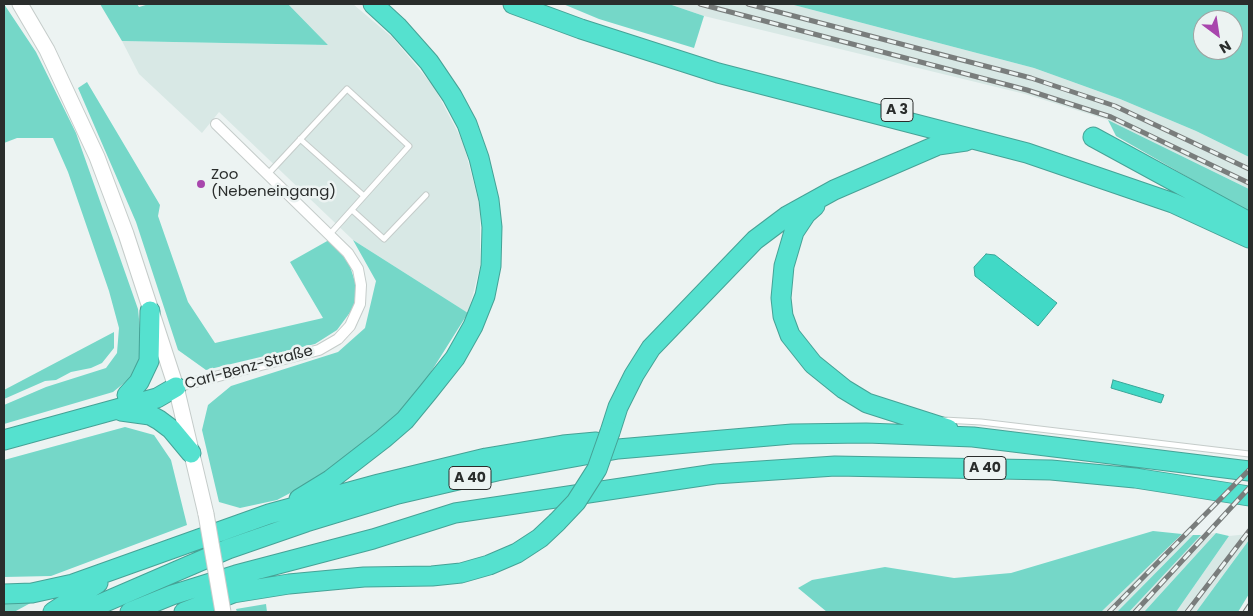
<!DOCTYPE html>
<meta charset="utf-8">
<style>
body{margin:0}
#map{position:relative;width:1253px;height:616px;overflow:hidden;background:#ecf3f2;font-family:Poppins,sans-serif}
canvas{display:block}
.frame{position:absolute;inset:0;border:5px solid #2a2d2c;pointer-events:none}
.north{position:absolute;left:1193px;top:10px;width:50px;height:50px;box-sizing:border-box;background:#ecf3f2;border:1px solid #9ea4a3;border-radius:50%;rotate:149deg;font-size:14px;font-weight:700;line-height:20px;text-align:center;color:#2a2d2c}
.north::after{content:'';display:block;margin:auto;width:18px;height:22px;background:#a846ad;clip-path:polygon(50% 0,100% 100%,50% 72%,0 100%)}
</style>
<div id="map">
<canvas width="1253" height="616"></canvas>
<div class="frame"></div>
<div class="north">N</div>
</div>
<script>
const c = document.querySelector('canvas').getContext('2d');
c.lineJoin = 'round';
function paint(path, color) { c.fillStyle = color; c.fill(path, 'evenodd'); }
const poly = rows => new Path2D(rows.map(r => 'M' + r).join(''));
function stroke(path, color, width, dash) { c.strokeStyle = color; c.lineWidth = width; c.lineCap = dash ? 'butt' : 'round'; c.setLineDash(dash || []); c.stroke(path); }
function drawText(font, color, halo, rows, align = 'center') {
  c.font = font + ' Poppins,sans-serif'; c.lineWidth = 5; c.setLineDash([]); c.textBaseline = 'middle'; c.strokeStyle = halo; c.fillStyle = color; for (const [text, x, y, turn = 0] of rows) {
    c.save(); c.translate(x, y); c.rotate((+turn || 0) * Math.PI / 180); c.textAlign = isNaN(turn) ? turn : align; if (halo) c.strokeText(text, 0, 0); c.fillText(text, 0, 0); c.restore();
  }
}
const built = poly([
 [288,4,353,4,393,38,434,87,463,142,480,207,480,267,468,313,353,240,219,112,202,133,139,74,122,41,328,45],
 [669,4,790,4,1034,68,1120,99,1196,131,1249,157,1249,189,1108,120,1025,94,704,16],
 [1216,533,1144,612,1129,612,1201,535],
 [1182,534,1193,535,1117,612,1101,612],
 [1249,534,1249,540,1196,612,1176,612,1229,536]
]);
const green = poly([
 [4,4,36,52,76,133,138,309,141,339,140,364,129,379,113,392,4,424,4,405,46,387,106,368,117,353,119,328,109,291,68,172,53,138,17,138,4,143],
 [100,4,137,4,139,7,149,4,288,4,328,45,122,41],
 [563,4,669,4,704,16,694,48,599,19],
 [790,4,1249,4,1249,157,1196,131,1120,99,1034,68],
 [1203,20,1233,20,1233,50,1203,50],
 [87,82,160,205,158,216,188,302,215,343,323,318,290,262,329,240,349,263,356,285,354,307,337,330,315,344,206,370,178,350,136,222,78,88],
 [1108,120,1249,189,1249,212,1116,136],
 [353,240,468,313,419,391,378,434,313,481,277,500,240,508,219,502,202,430,208,405,231,386,338,352,365,328,376,281],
 [114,332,114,348,102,363,91,368,71,372,56,380,45,381,4,399,4,390],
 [125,427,154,435,171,460,187,525,51,576,4,577,4,460],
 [1153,531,1182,534,1101,612,827,612,798,588,812,580,885,567,954,578,1011,573],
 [1216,533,1229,536,1176,612,1144,612],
 [1193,535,1201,535,1129,612,1117,612],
 [1249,540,1249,594,1238,612,1196,612],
 [38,599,14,612,4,612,4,602],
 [266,604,267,612,237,612,236,609]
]);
const water = poly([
 [986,254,995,255,1057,303,1038,326,975,276,974,267,986,254],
 [1113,380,1164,395,1161,403,1111,388,1113,380]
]);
const lane = poly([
 [300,139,364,196],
 [268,174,347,89,409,146,330,234],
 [352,210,384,239,426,195],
 [944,420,981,422,1249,454]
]);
const street = poly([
 [176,387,319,350,338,339,350,326,360,304,361,285,358,269,348,253,216,124]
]);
const secondary = poly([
 [20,4,47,50,97,157,126,234,176,387,206,514]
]);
const highway = poly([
 [513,4,581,29,718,73,1027,153,1173,203,1249,238],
 [1093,137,1249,222],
 [815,206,806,214,794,232,784,266,781,298,783,316,790,335,813,364,844,389,867,403,948,429],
 [127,395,139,382,149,361,150,311],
 [121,411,150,415,159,420,171,429,191,453],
 [610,432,618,407,634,375,651,348,755,240,787,216,834,190,938,145,966,141],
 [4,440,157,398,176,387],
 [299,499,330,480,383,439,405,420,428,392,455,358,473,326,485,296,491,266,492,227,489,200,479,158,467,124,452,96,429,62,398,27,373,4],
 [233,593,289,584,364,577,432,576,461,573,489,565,517,553,540,538,557,522],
 [4,594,32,593,73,584,269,514,379,484,486,458,563,445,596,442],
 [53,612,98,583],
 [82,612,228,549,306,522,398,494,497,471,618,449,792,434,866,433,973,437,1249,471],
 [130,612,172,595,236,575,373,539,455,513,715,474,835,466,1051,470,1135,478,1249,496],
 [184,612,236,592]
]);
const rail = poly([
 [700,4,1027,90,1111,117,1249,183],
 [748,4,1031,78,1115,106,1249,169],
 [1109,612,1249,470],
 [1135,612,1249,488],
 [1187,612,1249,531],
 [1245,612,1249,606]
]);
const secondaryBridge = poly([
 [206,514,223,612]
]);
const highwayBridge = poly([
 [557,522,576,502,597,469,610,432]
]);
const markers = [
 [201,184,5,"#a846ad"]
];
const shields = [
 [897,110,32],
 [985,468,42],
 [470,478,42]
];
const shieldNames = [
 ["A 3",897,110],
 ["A 40",985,468],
 ["A 40",470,478]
];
const poiNames = [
 ["Zoo",211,175],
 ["(Nebeneingang)",211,192]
];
const streetNames = [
 ["Carl-Benz-Straße",249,368,-15]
];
paint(built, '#d8e8e5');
paint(green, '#75d7c8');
paint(water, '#41d9c6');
stroke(water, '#3aa598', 1);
stroke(lane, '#c5ccca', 7);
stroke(street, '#c5ccca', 12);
stroke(secondary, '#c5ccca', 17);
stroke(highway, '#46a296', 21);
stroke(lane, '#fff', 5);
stroke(street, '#fff', 10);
stroke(secondary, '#fff', 15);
stroke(highway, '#55e1cf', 19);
stroke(rail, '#797d7c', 5);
stroke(rail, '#ecf3f2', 3, [9]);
stroke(secondaryBridge, '#c5ccca', 17, []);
stroke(highwayBridge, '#46a296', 21, []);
stroke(secondaryBridge, '#fff', 15);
stroke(highwayBridge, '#55e1cf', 19);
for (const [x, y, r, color] of markers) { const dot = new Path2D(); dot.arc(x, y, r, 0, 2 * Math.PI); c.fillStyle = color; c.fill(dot); stroke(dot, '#ecf3f2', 2); }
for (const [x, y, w] of shields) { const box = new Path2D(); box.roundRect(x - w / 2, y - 11.5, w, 23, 4); c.fillStyle = '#ecf3f2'; c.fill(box); stroke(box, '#2a2d2c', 1); }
drawText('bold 14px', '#2a2d2c', null, shieldNames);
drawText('15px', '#2a2d2c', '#ecf3f2', poiNames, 'left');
drawText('15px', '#2a2d2c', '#ecf3f2', streetNames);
</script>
